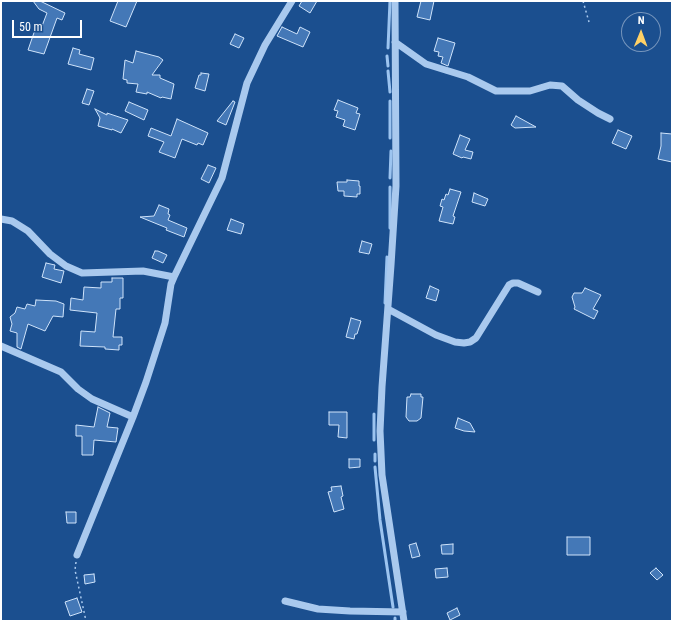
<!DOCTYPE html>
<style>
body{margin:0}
#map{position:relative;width:673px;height:622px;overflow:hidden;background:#1b4f8f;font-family:"Roboto Condensed",sans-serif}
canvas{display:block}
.frame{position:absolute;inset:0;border:2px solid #fff;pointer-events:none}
.north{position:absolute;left:621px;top:12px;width:40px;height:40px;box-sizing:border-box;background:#1b4f8f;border:1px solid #7695bc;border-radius:50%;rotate:1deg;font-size:11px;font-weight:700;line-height:16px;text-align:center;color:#fff}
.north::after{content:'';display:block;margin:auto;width:14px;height:18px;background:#ffd166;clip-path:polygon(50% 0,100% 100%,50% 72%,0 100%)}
.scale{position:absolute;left:12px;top:20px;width:70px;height:18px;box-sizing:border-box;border:2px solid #fff;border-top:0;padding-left:5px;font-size:12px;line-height:14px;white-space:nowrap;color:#fff;-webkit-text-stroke:3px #1b4f8f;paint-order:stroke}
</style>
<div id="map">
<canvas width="673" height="622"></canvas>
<div class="frame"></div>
<div class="north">N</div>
<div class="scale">50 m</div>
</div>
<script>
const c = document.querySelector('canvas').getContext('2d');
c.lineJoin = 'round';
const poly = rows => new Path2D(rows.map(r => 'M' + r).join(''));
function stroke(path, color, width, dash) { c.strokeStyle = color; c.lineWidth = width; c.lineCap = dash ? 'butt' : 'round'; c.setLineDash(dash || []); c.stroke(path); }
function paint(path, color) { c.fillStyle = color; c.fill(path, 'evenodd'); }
const stream = poly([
 [388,48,390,1],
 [387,56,388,66],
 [388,71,390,92],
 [390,101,390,138],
 [390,178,391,151],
 [390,228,390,187],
 [385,303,387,257],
 [374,414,374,440],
 [375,454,375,461],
 [375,467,380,520,393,607],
 [395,618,395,621]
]);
const building = poly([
 [33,1,40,1,65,13,62,20,57,18,44,54,28,50,37,24,42,26,47,13,39,9,33,1],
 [118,1,137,1,126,27,110,21,118,1],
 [302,1,317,1,310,13,299,6,302,1],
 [421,1,434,1,430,20,417,17,421,1],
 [282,27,297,34,300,27,310,32,303,47,277,36,282,27],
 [235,34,244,38,239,48,230,44,235,34],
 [438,38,455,43,448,66,441,63,443,57,438,56,439,52,434,51,438,38],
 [73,48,80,50,79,54,94,58,91,70,68,64,73,48],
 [136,51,159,57,163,60,152,75,160,75,160,78,174,84,171,99,162,97,161,98,147,92,147,94,136,92,138,84,127,83,127,80,123,79,125,60,133,63,136,51],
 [201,73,209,74,205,91,195,88,199,75,201,75,201,73],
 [87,89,94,91,89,105,82,103,87,89],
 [338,100,358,108,356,113,360,114,355,130,343,126,345,120,336,117,338,111,334,110,338,100],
 [233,101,235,102,226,125,217,121,233,101],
 [129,102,148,110,144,120,125,111,129,102],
 [95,109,107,115,107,113,128,120,121,133,112,129,112,130,98,126,100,118,95,109],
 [516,116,536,127,515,128,511,125,516,116],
 [177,119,208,133,203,145,198,143,197,145,182,139,175,158,159,152,164,142,148,136,151,128,171,136,177,119],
 [618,130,632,136,626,149,612,143,618,130],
 [661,133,672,134,672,162,658,159,661,146,661,133],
 [460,135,470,139,465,150,473,152,471,159,463,157,462,158,453,154,460,135],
 [208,165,216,168,209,183,201,179,208,165],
 [347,180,359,181,359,186,360,186,360,194,357,194,357,197,344,196,344,191,338,191,337,182,347,182,347,180],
 [450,189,461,192,453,216,455,217,453,224,439,221,443,207,440,206,442,199,444,200,446,194,448,195,450,189],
 [474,193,488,199,485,206,472,202,474,193],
 [159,205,169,209,168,214,170,215,168,220,187,228,184,237,166,230,167,228,140,217,154,216,159,205],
 [231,219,244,224,241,234,227,230,231,219],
 [362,241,372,244,369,254,359,252,362,241],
 [155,251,158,251,167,255,163,263,152,258,155,251],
 [46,263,55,265,54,269,64,271,61,283,42,277,46,263],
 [112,278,123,278,123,298,120,298,120,309,116,309,113,337,122,337,122,345,119,345,119,350,105,349,105,347,80,346,81,331,95,332,97,313,70,310,71,298,83,300,84,287,101,288,101,282,112,282,112,278],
 [430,286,439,290,436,301,426,298,430,286],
 [585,288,601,295,593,309,598,311,594,319,574,309,575,307,572,297,574,293,582,293,585,288],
 [36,300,56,301,64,304,63,317,53,316,45,331,28,324,21,349,17,347,17,333,10,331,12,324,10,317,15,313,17,307,25,309,27,304,35,306,36,300],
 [351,318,361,321,357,334,355,334,354,339,346,337,351,318],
 [411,394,421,394,421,397,423,397,421,418,417,421,409,421,406,417,407,397,410,397,411,394],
 [98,407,110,413,107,427,118,428,116,442,94,440,93,455,82,455,82,436,76,436,76,425,94,427,98,407],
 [329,412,347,412,347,438,338,437,339,425,329,425,329,412],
 [458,418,470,423,475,432,464,431,455,428,458,418],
 [349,459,360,459,360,467,349,468,349,459],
 [341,486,343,496,341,497,344,509,334,512,328,492,332,491,331,487,341,486],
 [66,512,76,512,76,523,67,523,66,512],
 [567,537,590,537,590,555,567,555,567,537],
 [416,543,420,556,412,558,409,545,416,543],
 [453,544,453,554,442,554,441,545,453,544],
 [447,568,448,577,436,578,435,569,447,568],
 [656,568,663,575,657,580,650,573,656,568],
 [94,574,95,582,85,584,84,575,94,574],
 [77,598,82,612,70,616,65,602,77,598],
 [457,608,460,615,450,620,447,613,457,608]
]);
const path = poly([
 [583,1,589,22],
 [76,562,75,570,86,621]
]);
const minor = poly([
 [395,1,396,186,391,265,382,387,380,431,382,475,404,621],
 [395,42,426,64,468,77,496,91,530,91,550,85,562,86,578,100,598,113,610,119],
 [1,219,12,221,28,231,50,254,66,266,82,273,143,271,174,277],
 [388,309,436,335,455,342,464,343,470,342,476,338,509,285,513,283,518,283,538,292],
 [1,346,61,372,78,389,92,399,133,417],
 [77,555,133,417,146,382,165,323,171,284,174,277,222,178,247,83,265,45,292,1],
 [285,601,318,609,350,611,403,612]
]);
stroke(stream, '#9cc4f0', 3);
paint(building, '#4478b7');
stroke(building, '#cfe3fa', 1);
stroke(path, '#a9c9ee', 1.5, [2, 3]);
stroke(minor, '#a9c9ee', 7);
</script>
